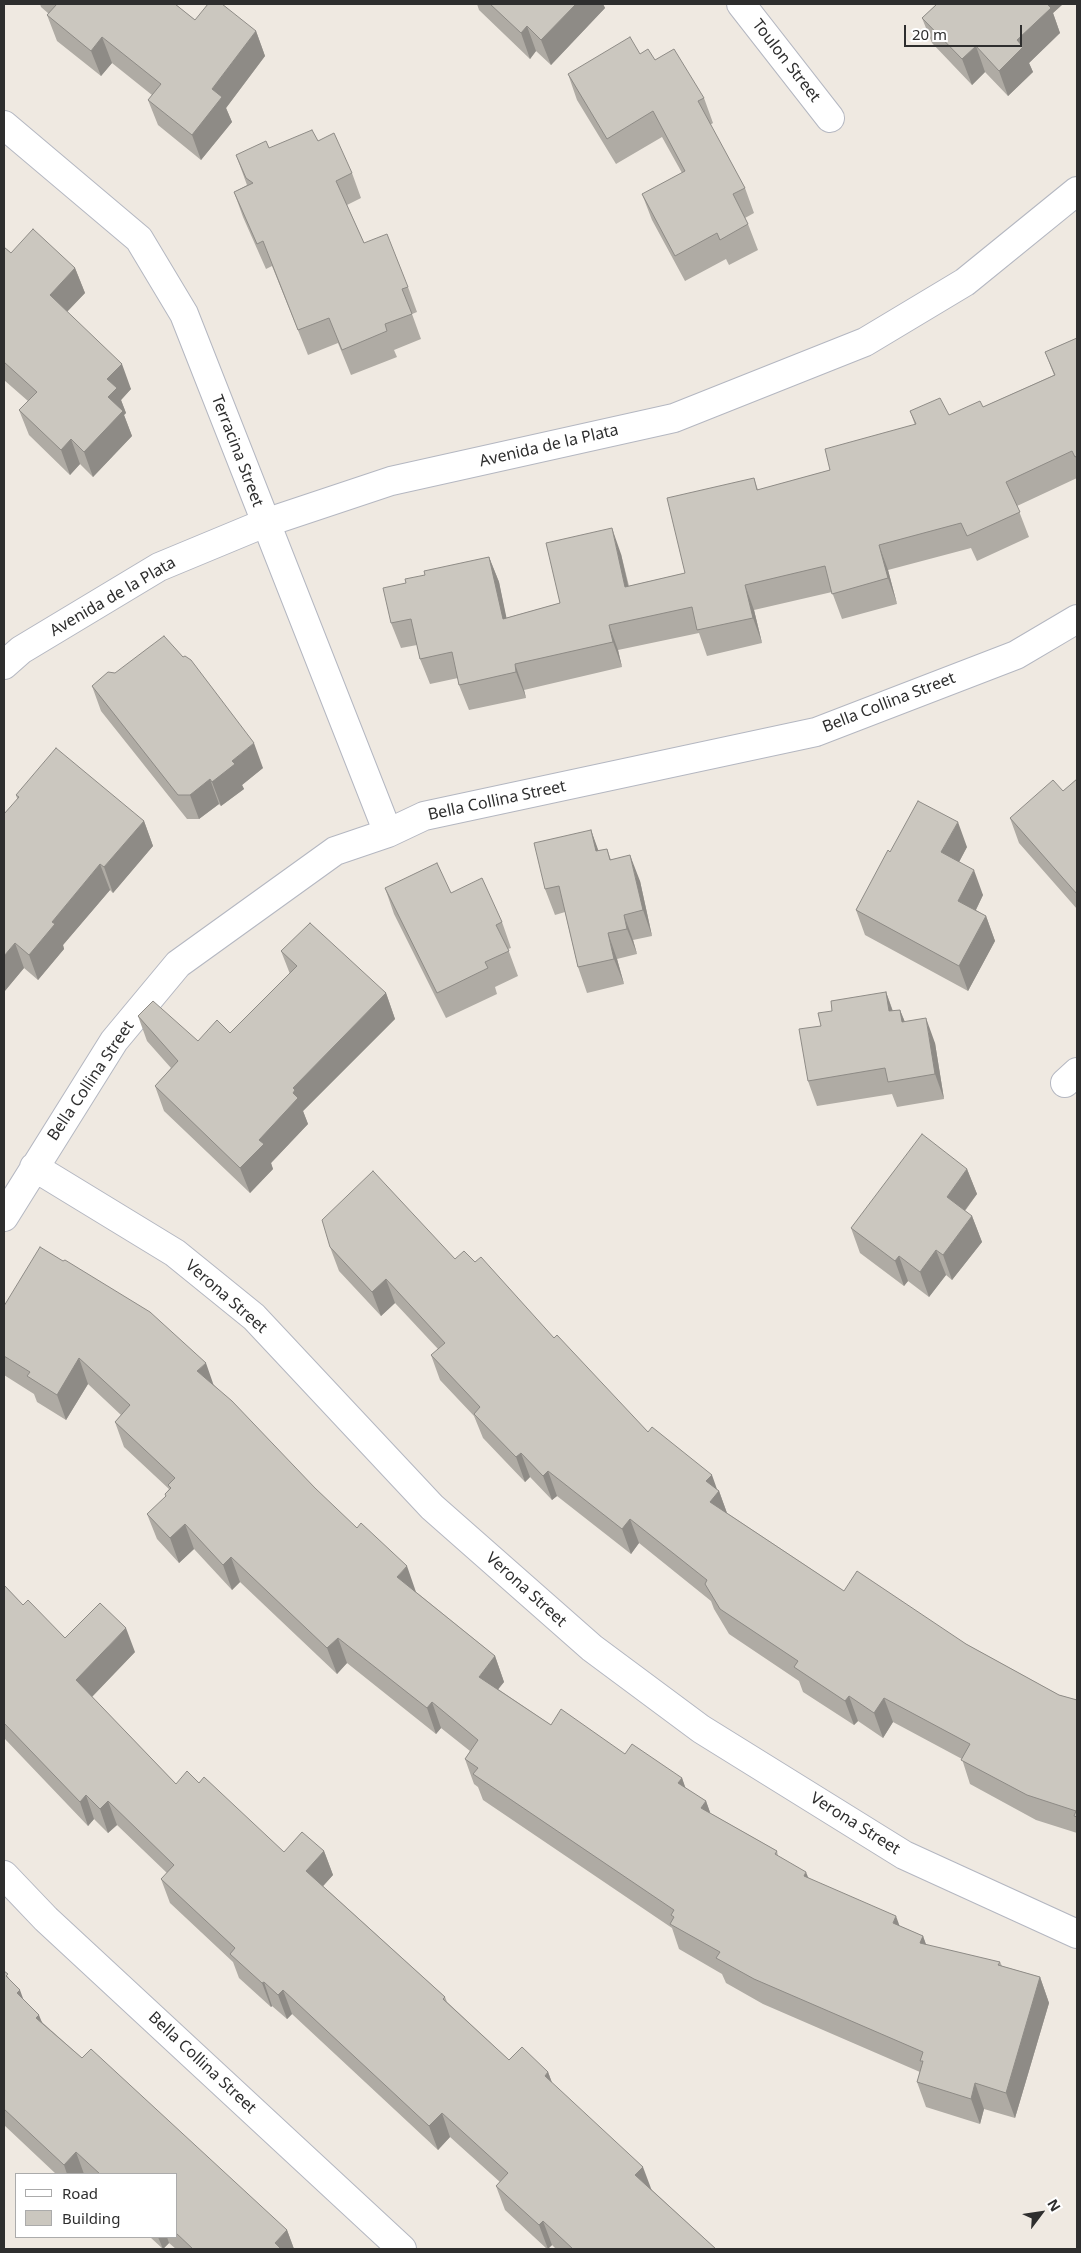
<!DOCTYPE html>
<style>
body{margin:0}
#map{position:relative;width:1081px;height:2253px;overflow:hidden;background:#efe9e1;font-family:"Noto Sans",sans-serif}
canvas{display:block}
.frame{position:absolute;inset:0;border:5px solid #2e2e2e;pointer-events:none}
.legend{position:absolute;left:15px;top:2173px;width:162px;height:65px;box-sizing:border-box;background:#fff;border:1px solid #ababab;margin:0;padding:6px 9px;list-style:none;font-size:15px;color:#2e2e2e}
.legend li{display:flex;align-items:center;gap:10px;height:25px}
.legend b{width:25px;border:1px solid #ababab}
.north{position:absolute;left:1016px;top:2188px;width:50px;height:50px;-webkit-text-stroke:4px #fff;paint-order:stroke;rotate:59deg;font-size:14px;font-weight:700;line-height:20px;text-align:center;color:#2e2e2e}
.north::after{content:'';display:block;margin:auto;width:18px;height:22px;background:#2e2e2e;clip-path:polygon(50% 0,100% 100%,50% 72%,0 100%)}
.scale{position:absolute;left:904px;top:25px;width:118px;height:22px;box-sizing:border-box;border:2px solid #2e2e2e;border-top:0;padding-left:6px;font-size:15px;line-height:18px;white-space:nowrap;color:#2e2e2e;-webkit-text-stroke:4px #fff;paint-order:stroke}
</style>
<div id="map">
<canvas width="1081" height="2253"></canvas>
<div class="frame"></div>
<ul class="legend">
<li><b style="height:6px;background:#fff"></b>Road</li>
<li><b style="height:14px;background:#cbc7bf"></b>Building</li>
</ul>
<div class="north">N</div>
<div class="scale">20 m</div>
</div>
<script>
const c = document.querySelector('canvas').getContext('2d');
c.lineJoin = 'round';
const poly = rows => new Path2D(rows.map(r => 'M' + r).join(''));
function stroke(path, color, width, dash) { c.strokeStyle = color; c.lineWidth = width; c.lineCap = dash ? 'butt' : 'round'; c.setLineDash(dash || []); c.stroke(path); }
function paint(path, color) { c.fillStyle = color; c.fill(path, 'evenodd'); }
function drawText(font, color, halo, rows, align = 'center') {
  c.font = font + ' "Noto Sans",sans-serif'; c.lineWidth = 4; c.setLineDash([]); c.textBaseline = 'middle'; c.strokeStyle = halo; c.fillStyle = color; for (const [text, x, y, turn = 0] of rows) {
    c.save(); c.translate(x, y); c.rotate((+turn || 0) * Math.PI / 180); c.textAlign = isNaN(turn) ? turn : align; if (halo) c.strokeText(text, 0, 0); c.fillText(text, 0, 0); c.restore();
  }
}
const street = poly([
 [741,4,830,118],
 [4,125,139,239,184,314,388,833],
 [1065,1083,1077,1072],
 [34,1167,175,1253,254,1317,432,1507,592,1648,701,1729,904,1855,1077,1934],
 [4,1217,114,1041,178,964,335,851,388,833,424,816,816,732,1016,655,1077,619],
 [4,1875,46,1919,402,2249]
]);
const secondary = poly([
 [4,665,21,650,159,567,265,523,391,481,674,418,865,342,965,282,1077,191]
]);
const wall = poly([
 [40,4,175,4,195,20,256,31,265,56,226,108,232,122,201,160,158,125,148,100,152,95,112,63,101,76,57,41,47,15,49,14,41,7],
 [477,4,603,4,605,8,551,65,536,51,530,59,479,10],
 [937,4,1063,4,1053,13,1060,33,1029,63,1033,72,1008,96,985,72,972,85,932,43,922,18],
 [640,54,655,60,704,98,713,123,710,125,745,188,754,213,745,218,748,224,758,250,729,265,726,259,685,281,652,220,642,194,682,173,662,137,616,164,577,100,568,74],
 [318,141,352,173,361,198,347,205,364,243,408,287,417,312,412,314,421,339,394,350,397,357,351,375,338,343,308,355,272,266,266,269,243,217,234,192,247,185,236,155],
 [4,247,11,253,75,268,85,293,67,312,131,389,121,400,126,413,124,415,132,436,93,477,80,464,70,475,29,435,19,410,28,401,4,380],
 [1077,338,1077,478,1017,506,1029,537,977,561,971,548,888,570,897,604,842,619,832,592,754,610,762,643,707,656,699,633,618,650,622,667,524,690,526,698,469,710,459,685,458,678,430,684,420,659,417,645,401,648,391,623,406,583,425,575,489,557,499,582,506,618,560,603,621,554,629,586,685,573,754,478,758,490,830,470,915,425,910,411,949,415,983,407,1054,375,1045,352],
 [92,686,263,768,242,785,244,789,221,806,219,804,199,819,187,819,101,711],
 [1077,779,1077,909,1019,843,1010,818,1063,791],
 [16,795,144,821,153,846,113,893,110,890,63,945,64,949,38,980,24,968,4,992,17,798],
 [591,830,598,851,607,849,611,860,640,881,652,936,633,940,637,954,617,959,624,984,587,993,578,967,565,912,555,915,545,889],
 [967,847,959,862,983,895,976,910,986,916,995,941,968,991,865,935,856,910,890,852],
 [385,888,451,893,502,922,511,948,508,949,518,976,495,987,497,994,446,1018,394,914],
 [281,951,386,993,395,1019,303,1111,308,1124,271,1163,273,1169,250,1193,164,1111,155,1086,171,1068,147,1041,138,1016,198,1041,230,1033,290,974],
 [886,992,893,1011,900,1010,905,1022,935,1043,944,1099,897,1107,892,1094,817,1106,808,1081,821,1026,832,1011],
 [967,1169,977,1194,965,1211,972,1216,982,1242,952,1280,946,1275,929,1297,908,1281,904,1286,860,1253,851,1228],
 [330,1247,455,1259,475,1262,554,1338,648,1432,719,1491,727,1513,844,1591,966,1644,1059,1695,1077,1700,1077,1833,1036,1820,970,1784,962,1759,893,1722,883,1738,858,1721,854,1725,803,1692,799,1681,729,1634,714,1609,711,1601,639,1543,631,1554,557,1496,552,1500,530,1477,525,1482,483,1438,474,1416,440,1380,431,1355,438,1349,395,1303,381,1316,339,1271],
 [4,1306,214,1385,416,1592,495,1656,504,1682,498,1689,551,1725,625,1754,682,1778,685,1788,706,1801,710,1813,777,1851,778,1856,809,1878,900,1926,923,1936,926,1945,1000,1962,1002,1966,1040,1977,1049,2003,1015,2118,984,2109,980,2124,926,2107,917,2082,920,2072,763,2004,726,1983,722,1974,679,1949,672,1928,483,1800,478,1787,474,1784,465,1759,470,1751,441,1728,436,1734,347,1663,337,1674,240,1582,232,1590,194,1549,179,1563,157,1539,147,1514,166,1497,165,1494,169,1489,124,1447,115,1422,121,1415,88,1384,66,1420,37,1402,34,1394,4,1375],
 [4,1585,23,1605,65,1638,135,1652,92,1697,176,1784,199,1783,284,1852,324,1851,333,1875,323,1886,445,1997,447,2002,509,2060,548,2072,552,2083,652,2190,716,2249,556,2249,552,2245,547,2249,505,2210,496,2186,500,2182,450,2137,438,2150,292,2014,287,2019,272,2006,271,2007,239,1978,233,1962,170,1903,161,1879,167,1873,117,1825,108,1833,94,1819,88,1826,4,1738],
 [4,1971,23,1999,43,2023,82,2058,287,2230,294,2249,176,2249,169,2243,163,2249,150,2237,176,2237,176,2174,56,2174,4,2125]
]);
const shadedWall = poly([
 [576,4,603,4,605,8,551,65,541,40],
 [1041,4,1063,4,1053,13,1060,33,1029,63,1033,72,1008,96,999,71,1017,40],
 [527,26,536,51,530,59,521,33],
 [256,31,265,56,226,108,232,122,201,160,192,135,212,89],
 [102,37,112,63,101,76,91,51],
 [976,46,985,72,972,85,962,59],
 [75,268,85,293,59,320,50,295],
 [122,364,131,389,121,400,126,413,124,415,132,436,93,477,84,452,108,397,107,379],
 [71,439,80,464,70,475,61,450],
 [612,528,621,554,634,612,625,587],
 [879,545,888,570,897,604,888,578],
 [489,557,499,582,512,644,503,619],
 [745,585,754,610,762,643,753,618],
 [609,625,618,650,622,667,613,642],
 [515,664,524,690,526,698,516,672],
 [254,743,263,768,242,785,244,789,221,806,212,782,232,761],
 [210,779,219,804,199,819,190,795],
 [144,821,153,846,113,893,104,867],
 [958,822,967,847,951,877,941,852],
 [591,830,600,855,596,851],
 [630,855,640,881,652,936,643,910],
 [100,864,110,890,63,945,64,949,38,980,29,955,52,922],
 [974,870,983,895,968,926,958,901],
 [624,915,633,940,637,954,627,929],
 [986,916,995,941,968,991,959,966],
 [608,933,617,959,624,984,614,959],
 [15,943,24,968,4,992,4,956],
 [886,992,895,1018,889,1011],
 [386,993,395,1019,303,1111,308,1124,271,1163,273,1169,250,1193,240,1168,259,1140,293,1093,293,1088],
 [900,1010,910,1035,902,1022],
 [926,1018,935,1043,944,1099,935,1074],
 [967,1169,977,1194,956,1222,947,1197],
 [972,1216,982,1242,952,1280,943,1255],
 [936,1250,946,1275,929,1297,920,1272],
 [899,1256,908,1281,904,1286,895,1261],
 [386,1279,395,1303,381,1316,372,1292],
 [79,1358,88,1384,66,1420,57,1395],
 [206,1363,215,1389,197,1371],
 [521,1453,530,1477,525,1482,516,1457],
 [548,1471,557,1496,552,1500,543,1476],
 [712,1475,718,1492,719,1491,728,1516,710,1502,706,1481],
 [630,1519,639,1543,631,1554,622,1529],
 [185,1524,194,1549,179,1563,170,1538],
 [231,1557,240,1582,232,1590,223,1565],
 [407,1566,416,1592,406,1602,397,1577],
 [126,1628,135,1652,85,1704,76,1680],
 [338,1638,347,1663,337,1674,327,1648],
 [495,1656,504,1682,488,1702,479,1677],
 [849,1696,858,1721,854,1725,845,1701],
 [884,1698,893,1722,883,1738,874,1713],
 [432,1702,441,1728,436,1734,427,1708],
 [682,1778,691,1803,678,1783],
 [86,1795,94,1819,88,1826,80,1802],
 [108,1801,117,1825,108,1833,100,1809],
 [706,1801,715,1826,701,1808],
 [324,1851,333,1875,315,1895,306,1871],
 [806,1872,816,1897,804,1876],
 [896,1916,905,1941,893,1923],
 [923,1936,932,1961,920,1943],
 [1040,1977,1049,2003,1015,2118,1006,2093],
 [264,1982,272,2006,271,2007,262,1983],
 [20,1990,29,2015,17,1993],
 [283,1990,292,2014,287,2019,278,1995],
 [39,2015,49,2040,36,2018],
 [548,2072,557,2096,545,2076],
 [975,2083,984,2109,980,2124,971,2099],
 [442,2113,450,2137,438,2150,429,2126],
 [76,2152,84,2174,67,2174,64,2165],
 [643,2167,652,2191,635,2175],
 [543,2221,552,2245,548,2249,539,2225],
 [287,2230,294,2249,277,2249,275,2243],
 [158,2237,167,2237,169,2243,163,2249]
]);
const building = poly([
 [57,4,175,4,195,20,208,4,222,4,256,31,212,89,222,97,192,135,148,100,161,84,102,37,91,51,47,15,57,4],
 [490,4,576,4,541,40,527,26,521,33,490,4],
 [937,4,1047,4,1051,8,1017,40,1023,47,999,71,976,46,962,59,922,18,937,4],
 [630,37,640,54,648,49,655,60,674,49,704,98,698,101,745,188,733,194,748,224,720,240,717,233,675,256,642,194,685,171,653,111,607,139,568,74,630,37],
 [312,130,318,141,334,133,352,173,336,181,364,243,387,234,408,287,402,289,412,314,385,324,387,331,342,350,329,318,298,330,263,241,257,244,234,192,253,183,246,178,236,155,266,141,269,148,312,130],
 [33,229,75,268,50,295,122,364,107,379,117,388,108,397,123,411,84,452,71,439,61,450,19,410,37,392,4,362,4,247,11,253,33,229],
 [1077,338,1077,456,1075,457,1072,451,1006,482,1020,512,967,536,961,523,879,545,888,578,832,594,825,566,745,585,753,618,697,630,692,607,609,625,613,642,515,664,516,672,459,685,452,652,420,659,411,619,391,623,383,588,406,583,405,579,425,575,424,571,489,557,503,619,560,603,546,543,612,528,625,587,685,573,667,498,754,478,757,490,830,470,825,449,916,424,910,411,940,398,949,415,980,401,983,407,1055,375,1045,352,1077,338],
 [164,636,183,657,185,656,191,660,254,743,232,761,235,764,212,782,210,779,190,795,178,795,92,686,108,672,115,673,164,636],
 [56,748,144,821,104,867,100,864,52,922,55,924,29,955,15,943,4,956,4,814,19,797,16,795,56,748],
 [1077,779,1077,894,1010,818,1053,780,1063,791,1077,779],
 [918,801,958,822,941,852,974,870,958,901,986,916,959,966,856,910,888,850,890,852,918,801],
 [591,830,596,851,607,849,610,860,630,855,643,910,624,915,627,929,608,933,614,959,578,967,559,886,545,889,534,843,591,830],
 [437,863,451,893,482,878,502,922,496,925,509,951,485,962,488,968,437,993,385,888,437,863],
 [310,923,386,993,293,1088,295,1090,293,1093,298,1098,259,1140,264,1144,240,1168,155,1086,178,1061,138,1016,153,1001,198,1041,217,1020,230,1033,297,966,281,951,310,923],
 [886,992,889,1011,900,1010,902,1022,926,1018,935,1074,888,1082,885,1068,808,1081,799,1029,821,1026,818,1013,832,1011,831,1001,886,992],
 [922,1134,967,1169,947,1197,972,1216,943,1255,936,1250,920,1272,899,1256,895,1261,851,1228,922,1134],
 [373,1171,455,1259,464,1251,475,1262,481,1257,554,1338,557,1335,648,1432,652,1427,712,1475,706,1481,719,1491,710,1502,844,1591,857,1571,966,1644,1059,1695,1077,1700,1077,1817,1074,1816,1076,1811,1027,1795,961,1760,970,1744,884,1698,874,1713,849,1696,845,1701,794,1667,798,1661,720,1609,705,1584,707,1580,630,1519,622,1529,548,1471,543,1476,521,1453,516,1457,474,1414,480,1407,431,1355,445,1343,386,1279,372,1292,330,1247,322,1220,373,1171],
 [40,1247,63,1261,65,1260,150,1312,206,1363,197,1371,232,1401,315,1488,357,1528,361,1523,407,1566,397,1577,495,1656,479,1677,551,1725,561,1709,625,1754,632,1744,682,1778,678,1783,706,1801,701,1808,777,1851,775,1854,806,1872,804,1876,896,1916,893,1923,923,1936,920,1943,1000,1962,998,1965,1040,1977,1006,2093,975,2083,971,2099,917,2082,923,2061,920,2061,923,2052,754,1979,716,1958,720,1952,670,1924,674,1917,671,1915,674,1910,473,1774,478,1768,465,1759,478,1740,432,1702,427,1708,338,1638,327,1648,231,1557,223,1565,185,1524,170,1538,147,1514,166,1496,165,1494,171,1488,168,1485,175,1478,115,1422,130,1405,79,1358,57,1395,27,1376,30,1372,4,1356,4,1306,40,1247],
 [4,1585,23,1605,28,1600,65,1638,100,1603,126,1628,76,1680,176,1784,187,1771,199,1783,204,1777,284,1852,302,1832,324,1851,306,1871,445,1997,443,1999,509,2060,522,2047,548,2072,545,2076,643,2167,635,2175,716,2249,573,2249,543,2221,539,2225,496,2186,508,2173,442,2113,429,2126,283,1990,278,1995,264,1982,262,1983,230,1954,235,1948,161,1879,174,1865,108,1801,100,1809,86,1795,80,1802,4,1723,4,1585],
 [4,1971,8,1974,6,1976,20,1990,17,1993,39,2015,36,2018,82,2058,91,2049,287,2230,275,2243,281,2249,193,2249,176,2233,176,2174,100,2174,76,2152,64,2165,4,2109,4,1971]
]);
const streetNames = [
 ["Toulon Street",786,61,52],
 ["Avenida de la Plata",549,446,-13],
 ["Terracina Street",237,451,69],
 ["Avenida de la Plata",113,597,-30],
 ["Bella Collina Street",889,703,-21],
 ["Bella Collina Street",497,801,-12],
 ["Bella Collina Street",91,1081,-56],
 ["Verona Street",226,1297,41],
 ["Verona Street",526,1590,42],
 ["Verona Street",855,1824,32],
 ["Bella Collina Street",202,2063,43]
];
stroke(street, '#b4b7c1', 30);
stroke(secondary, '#b4b7c1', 30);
stroke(street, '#fff', 28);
stroke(secondary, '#fff', 28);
paint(wall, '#afaba4');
paint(shadedWall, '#8e8b86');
paint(building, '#cbc7bf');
stroke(building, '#8e8b86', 1);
drawText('16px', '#2e2e2e', '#fff', streetNames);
</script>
